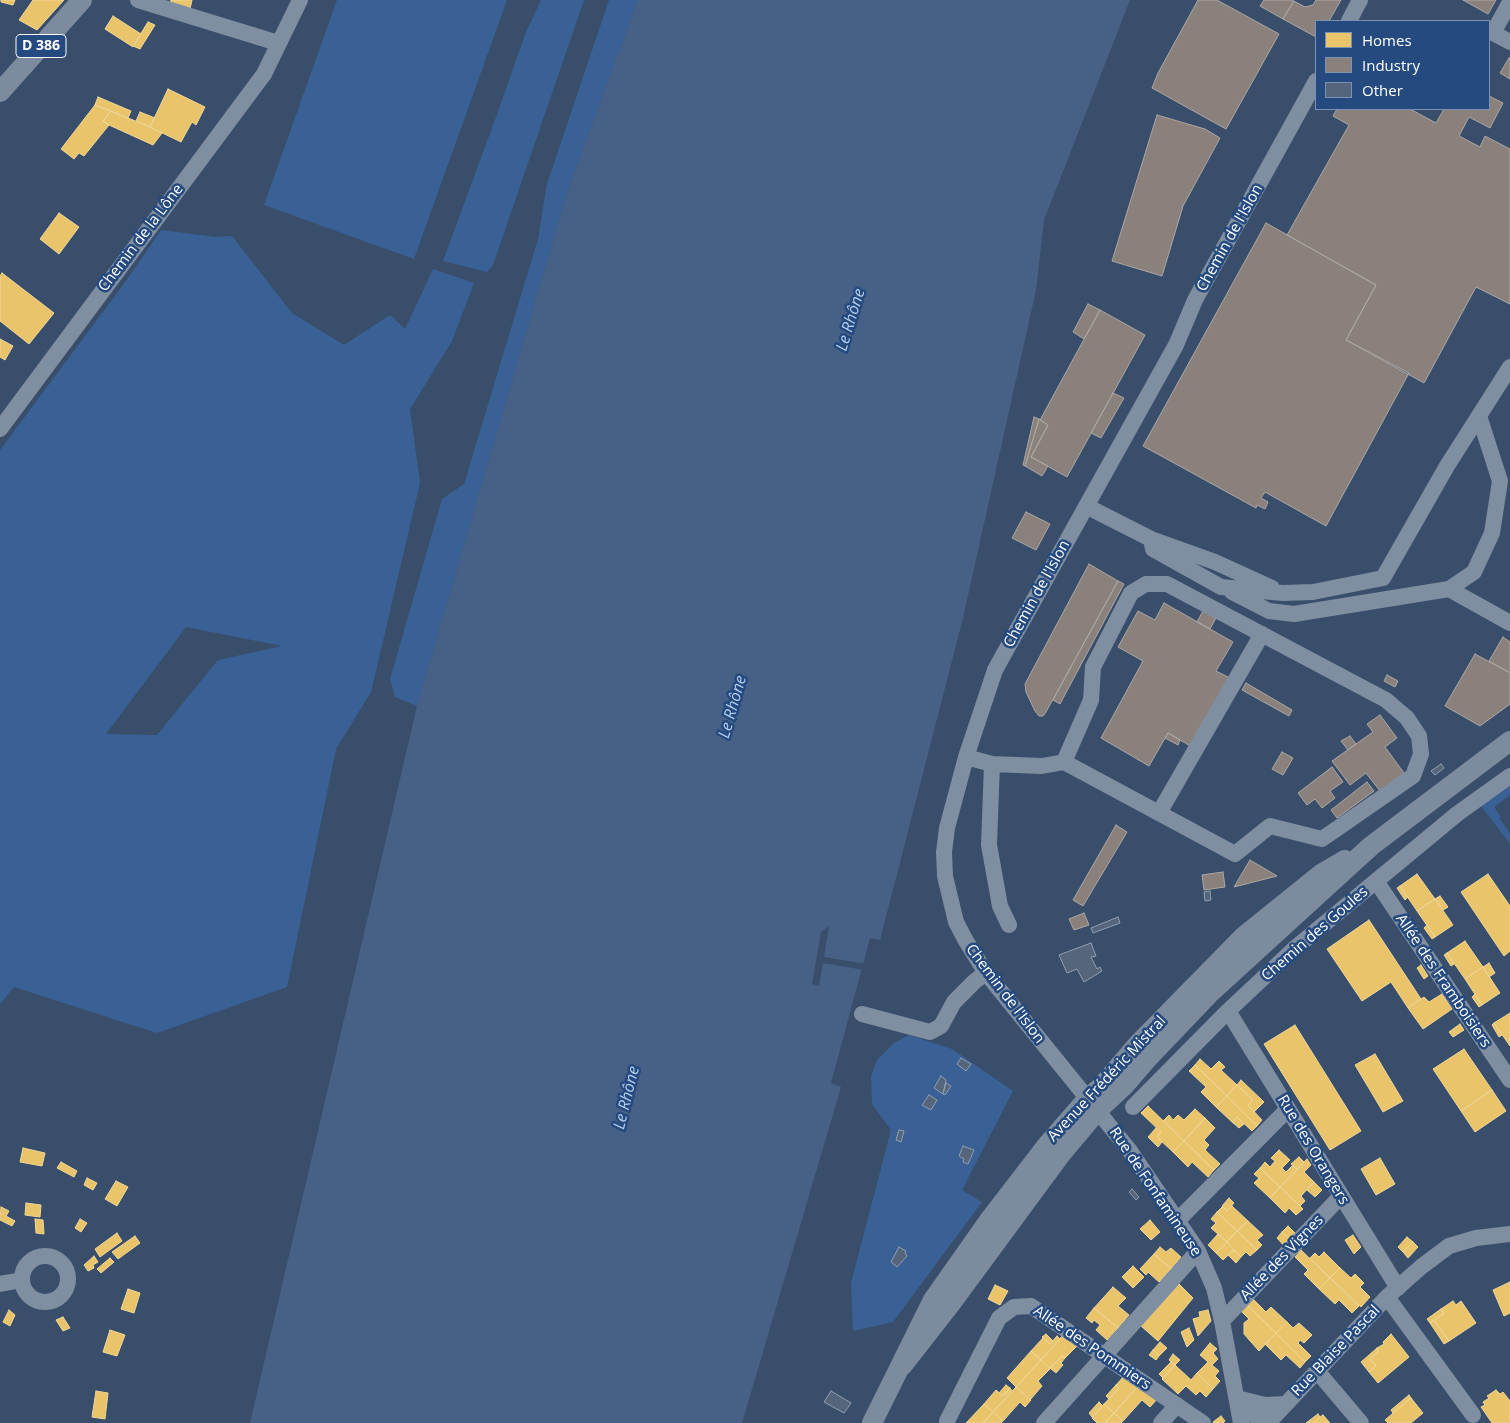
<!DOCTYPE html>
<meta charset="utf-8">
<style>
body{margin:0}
#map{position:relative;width:1510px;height:1423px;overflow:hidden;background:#394e6b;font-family:"Open Sans",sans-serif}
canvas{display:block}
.legend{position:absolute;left:1315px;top:20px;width:175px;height:90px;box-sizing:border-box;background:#254a7f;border:1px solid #7c92b2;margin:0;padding:6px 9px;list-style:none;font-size:15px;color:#fff}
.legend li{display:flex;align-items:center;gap:10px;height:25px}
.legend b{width:25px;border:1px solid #7c92b2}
</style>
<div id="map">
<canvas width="1510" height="1423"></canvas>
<ul class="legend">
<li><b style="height:14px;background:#e9c46a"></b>Homes</li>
<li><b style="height:14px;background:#8a817c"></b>Industry</li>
<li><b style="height:14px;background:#54657c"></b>Other</li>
</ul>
</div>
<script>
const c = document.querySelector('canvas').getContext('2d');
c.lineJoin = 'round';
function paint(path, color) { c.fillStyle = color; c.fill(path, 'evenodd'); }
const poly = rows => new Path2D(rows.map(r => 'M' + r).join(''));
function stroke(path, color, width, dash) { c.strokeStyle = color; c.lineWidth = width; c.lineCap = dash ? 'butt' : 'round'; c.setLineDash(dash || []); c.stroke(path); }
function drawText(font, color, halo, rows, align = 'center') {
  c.font = font + ' "Open Sans",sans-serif'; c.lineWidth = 5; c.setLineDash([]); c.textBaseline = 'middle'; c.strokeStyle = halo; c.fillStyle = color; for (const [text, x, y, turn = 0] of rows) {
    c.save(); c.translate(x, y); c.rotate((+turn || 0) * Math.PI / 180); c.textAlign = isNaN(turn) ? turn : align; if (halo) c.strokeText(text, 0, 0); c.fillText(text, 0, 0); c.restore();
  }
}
const green = poly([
 [337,0,507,0,414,259,264,205],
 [541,0,584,0,493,265,487,272,443,261,496,117,526,32],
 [609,0,638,0,567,193,417,706,395,697,390,679,442,499,464,484,538,239,547,184],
 [161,230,216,237,232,236,292,313,344,345,390,315,405,329,433,269,474,283,452,341,410,409,420,483,371,692,336,749,287,987,157,1033,14,987,0,1004,0,450,126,281],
 [186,627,282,646,218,660,157,735,106,734],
 [1510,786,1510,795,1494,807,1501,817,1499,818,1510,833,1510,844,1481,806],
 [909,1035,952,1049,1013,1091,962,1190,982,1202,893,1322,853,1331,851,1283,891,1130,872,1104,871,1077,877,1060,894,1043]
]);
const water = poly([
 [638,0,1130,0,1044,220,1036,290,963,618,880,940,870,938,831,1083,841,1087,742,1423,250,1423,417,706,567,193]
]);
const pier = poly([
 [829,926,824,957,866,964,864,970,823,963,819,986,812,984,821,932]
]);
const homes = poly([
 [1,0,15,0,13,5,1,2,1,0],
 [33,0,64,0,37,30,19,20,33,0],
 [171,0,192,0,190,9,170,4,171,0],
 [113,16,141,34,133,47,105,29,113,16],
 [148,22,155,25,140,49,133,46,148,22],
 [168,89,205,107,196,125,192,122,181,142,150,127,168,89],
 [98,97,131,111,128,118,95,105,98,97],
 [95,105,111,111,103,121,109,125,84,156,79,153,74,159,61,149,95,105],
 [111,111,150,127,162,133,153,145,109,125,103,121,111,111],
 [140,112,155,118,150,127,136,121,140,112],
 [59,213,79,227,59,254,40,239,59,213],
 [2,273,54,313,29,344,0,321,0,276,2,273],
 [0,339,13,346,5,360,0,357,0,339],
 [1417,874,1435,899,1417,911,1400,886,1417,874],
 [1488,874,1510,906,1510,951,1504,956,1461,892,1488,874],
 [1400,886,1408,897,1405,900,1397,888,1400,886],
 [1440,896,1448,907,1443,910,1435,899,1440,896],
 [1435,899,1453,925,1435,937,1417,911,1435,899],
 [1369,920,1421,999,1408,1008,1391,982,1362,1001,1327,949,1369,920],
 [1427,925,1435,937,1432,939,1424,928,1427,925],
 [1465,941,1483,967,1465,979,1447,953,1465,941],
 [1447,953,1454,964,1451,966,1444,955,1447,953],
 [1489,963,1495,973,1489,977,1483,967,1489,963],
 [1421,965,1428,976,1424,979,1417,968,1421,965],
 [1483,967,1500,993,1482,1005,1465,979,1483,967],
 [1442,994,1452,1009,1423,1029,1408,1008,1424,997,1429,1002,1442,994],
 [1475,994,1482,1005,1479,1007,1472,997,1475,994],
 [1510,1013,1510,1046,1494,1023,1510,1013],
 [1494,1023,1502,1035,1499,1037,1492,1025,1494,1023],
 [1460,1024,1464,1030,1453,1037,1449,1032,1460,1024],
 [1295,1025,1361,1131,1330,1150,1264,1044,1295,1025],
 [1464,1049,1492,1090,1461,1111,1433,1069,1464,1049],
 [1375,1054,1403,1101,1383,1112,1355,1065,1375,1054],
 [1200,1059,1211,1069,1219,1061,1225,1067,1221,1070,1237,1085,1227,1096,1195,1065,1200,1059],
 [1195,1065,1227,1096,1216,1107,1201,1092,1206,1087,1189,1071,1195,1065],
 [1241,1080,1264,1102,1254,1112,1248,1105,1253,1100,1237,1085,1241,1080],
 [1237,1085,1253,1100,1248,1105,1262,1120,1257,1126,1227,1096,1237,1085],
 [1492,1090,1506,1111,1475,1132,1461,1111,1492,1090],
 [1227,1096,1257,1126,1252,1131,1237,1117,1232,1122,1216,1107,1227,1096],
 [1148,1106,1184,1141,1173,1152,1157,1137,1161,1132,1141,1113,1148,1106],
 [1195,1109,1205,1118,1184,1141,1163,1121,1169,1115,1173,1120,1178,1115,1184,1120,1195,1109],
 [1237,1117,1244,1124,1239,1128,1232,1122,1237,1117],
 [1205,1118,1215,1128,1204,1140,1209,1145,1205,1150,1220,1164,1214,1170,1184,1141,1205,1118],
 [1156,1128,1161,1132,1157,1137,1162,1142,1158,1147,1148,1137,1156,1128],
 [1184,1141,1214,1170,1208,1177,1192,1162,1188,1167,1173,1152,1184,1141],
 [23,1148,45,1153,42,1166,20,1162,23,1148],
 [1279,1150,1290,1160,1282,1168,1286,1172,1293,1165,1297,1170,1280,1187,1260,1168,1265,1162,1270,1167,1275,1161,1271,1158,1279,1150],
 [1299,1157,1304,1162,1297,1170,1291,1164,1299,1157],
 [1380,1158,1395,1184,1376,1195,1361,1169,1380,1158],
 [1307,1159,1311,1165,1304,1172,1314,1182,1301,1196,1305,1201,1300,1206,1280,1187,1307,1159],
 [61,1162,77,1171,74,1177,57,1168,61,1162],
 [1260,1168,1280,1187,1270,1198,1254,1183,1259,1178,1254,1174,1260,1168],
 [87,1178,97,1183,93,1190,84,1185,87,1178],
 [116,1181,128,1187,117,1206,105,1199,116,1181],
 [1314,1182,1322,1190,1315,1197,1307,1190,1314,1182],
 [1280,1187,1303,1209,1296,1215,1289,1208,1285,1213,1270,1198,1280,1187],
 [1229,1198,1234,1203,1227,1211,1222,1206,1229,1198],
 [26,1203,41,1205,40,1217,25,1215,26,1203],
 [1232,1206,1248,1221,1237,1231,1217,1212,1222,1207,1227,1211,1232,1206],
 [1,1207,9,1211,6,1216,15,1221,12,1226,0,1220,1,1207],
 [1217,1212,1237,1231,1227,1242,1211,1228,1216,1223,1211,1219,1217,1212],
 [35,1219,43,1220,44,1234,36,1233,35,1219],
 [80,1219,87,1223,81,1232,75,1228,80,1219],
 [1150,1220,1160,1232,1151,1240,1140,1229,1150,1220],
 [1248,1221,1263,1235,1257,1240,1262,1245,1257,1250,1237,1231,1248,1221],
 [1288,1226,1298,1236,1292,1242,1282,1232,1288,1226],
 [1237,1231,1257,1250,1250,1256,1246,1252,1241,1257,1227,1242,1237,1231],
 [1282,1232,1292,1242,1286,1248,1277,1238,1282,1232],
 [117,1233,122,1241,100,1257,95,1249,117,1233],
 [1218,1234,1227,1242,1216,1253,1208,1245,1218,1234],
 [1353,1235,1361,1247,1354,1254,1345,1240,1353,1235],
 [135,1236,140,1243,118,1259,112,1252,135,1236],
 [1407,1237,1413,1242,1403,1252,1398,1247,1407,1237],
 [1227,1242,1234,1250,1223,1260,1216,1253,1227,1242],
 [1413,1242,1418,1247,1408,1258,1403,1252,1413,1242],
 [1160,1247,1166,1252,1171,1248,1181,1257,1171,1269,1154,1254,1160,1247],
 [1234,1250,1241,1257,1236,1263,1228,1255,1234,1250],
 [1301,1250,1330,1278,1319,1289,1304,1274,1308,1270,1295,1257,1301,1250],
 [1324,1252,1340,1268,1330,1278,1310,1258,1315,1253,1319,1257,1324,1252],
 [1154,1254,1171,1269,1159,1282,1148,1272,1146,1275,1140,1269,1154,1254],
 [94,1256,98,1262,93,1265,94,1268,88,1271,84,1265,94,1256],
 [110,1258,114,1262,101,1273,97,1269,110,1258],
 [1133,1266,1144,1277,1133,1288,1122,1277,1133,1266],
 [1340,1268,1351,1278,1355,1274,1364,1283,1360,1287,1370,1297,1361,1307,1330,1278,1340,1268],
 [1330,1278,1359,1306,1352,1313,1339,1300,1335,1304,1319,1289,1330,1278],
 [1510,1282,1510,1313,1504,1316,1493,1290,1510,1282],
 [1179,1284,1193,1298,1158,1341,1141,1326,1179,1284],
 [995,1285,1008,1291,1000,1305,988,1299,995,1285],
 [1113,1287,1126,1298,1118,1306,1129,1315,1118,1328,1094,1308,1113,1287],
 [128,1289,140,1293,134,1313,121,1309,128,1289],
 [1253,1299,1266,1312,1271,1307,1287,1322,1276,1333,1247,1305,1253,1299],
 [1453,1301,1456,1305,1461,1301,1476,1323,1449,1341,1434,1320,1444,1313,1441,1309,1453,1301],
 [1247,1305,1276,1333,1259,1351,1244,1334,1244,1323,1249,1319,1241,1311,1247,1305],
 [1094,1308,1118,1328,1107,1340,1096,1330,1100,1325,1094,1320,1092,1323,1086,1318,1094,1308],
 [1441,1309,1444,1313,1430,1323,1427,1319,1441,1309],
 [9,1310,15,1315,10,1326,3,1322,9,1310],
 [1208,1310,1211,1321,1198,1336,1193,1319,1200,1317,1199,1312,1208,1310],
 [63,1317,70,1328,63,1331,56,1320,63,1317],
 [1434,1320,1449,1341,1444,1344,1430,1323,1434,1320],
 [1287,1322,1293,1328,1299,1323,1312,1335,1304,1343,1300,1340,1298,1343,1311,1356,1305,1362,1276,1333,1287,1322],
 [1189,1328,1194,1340,1187,1347,1181,1332,1189,1328],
 [110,1330,125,1335,117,1356,103,1352,110,1330],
 [1276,1333,1305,1362,1300,1368,1286,1355,1281,1360,1265,1344,1276,1333],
 [1046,1334,1053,1341,1050,1344,1042,1337,1046,1334],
 [1064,1334,1077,1346,1065,1358,1062,1356,1050,1369,1041,1360,1064,1334],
 [1391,1334,1409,1357,1378,1383,1369,1372,1376,1366,1370,1359,1378,1352,1377,1348,1384,1344,1383,1342,1391,1334],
 [1057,1336,1060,1339,1041,1360,1031,1351,1043,1338,1050,1344,1057,1336],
 [1160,1342,1167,1348,1159,1356,1153,1350,1160,1342],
 [1210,1343,1217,1349,1213,1353,1218,1359,1212,1365,1219,1371,1215,1376,1220,1381,1213,1389,1197,1373,1208,1362,1200,1355,1210,1343],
 [1377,1348,1378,1352,1370,1359,1376,1366,1369,1372,1361,1362,1377,1348],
 [1153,1350,1159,1356,1156,1360,1149,1355,1153,1350],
 [1031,1351,1041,1360,1016,1387,1007,1378,1031,1351],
 [1173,1354,1180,1360,1175,1365,1169,1360,1173,1354],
 [1062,1356,1065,1358,1061,1363,1063,1365,1056,1373,1050,1368,1062,1356],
 [1041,1360,1050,1369,1038,1381,1042,1386,1030,1400,1016,1387,1041,1360],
 [1171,1362,1175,1365,1163,1378,1159,1374,1171,1362],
 [1175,1365,1191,1380,1197,1373,1213,1389,1206,1397,1200,1391,1196,1395,1186,1386,1178,1394,1162,1379,1175,1365],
 [1124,1376,1137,1387,1114,1413,1104,1404,1119,1388,1116,1385,1124,1376],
 [1006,1385,1010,1388,1003,1396,999,1393,1006,1385],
 [1116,1385,1119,1388,1109,1399,1106,1396,1116,1385],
 [1139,1385,1158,1398,1150,1407,1142,1400,1123,1421,1114,1413,1139,1385],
 [1016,1387,1031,1400,1025,1407,1020,1402,1003,1421,993,1412,1016,1387],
 [1010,1388,1012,1391,993,1412,984,1404,996,1390,1003,1396,1010,1388],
 [1496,1390,1500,1394,1503,1392,1510,1401,1510,1422,1508,1423,1492,1423,1481,1407,1485,1405,1483,1402,1489,1398,1487,1396,1496,1390],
 [96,1391,108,1393,105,1419,92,1417,96,1391],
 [1409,1395,1411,1398,1393,1413,1391,1410,1409,1395],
 [1411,1398,1423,1413,1411,1423,1388,1423,1385,1420,1411,1398],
 [1099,1402,1103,1406,1092,1417,1089,1413,1099,1402],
 [984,1404,993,1412,983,1423,966,1423,984,1404],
 [1104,1404,1114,1413,1105,1423,1097,1423,1092,1418,1104,1404],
 [993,1412,1003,1421,1001,1423,983,1423,993,1412],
 [1114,1413,1123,1421,1121,1423,1105,1423,1114,1413],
 [1318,1414,1320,1417,1314,1423,1306,1423,1318,1414],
 [1323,1415,1330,1423,1314,1423,1320,1417,1323,1415],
 [1221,1416,1225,1421,1223,1423,1214,1423,1213,1422,1221,1416]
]);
const industry = poly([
 [1198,0,1217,0,1279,34,1226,129,1152,88,1158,73,1198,0],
 [1264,0,1292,0,1294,1,1283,19,1260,6,1264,0],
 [1316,0,1341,0,1329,21,1316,21,1316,37,1283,19,1294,1,1305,7,1313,5,1316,0],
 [1463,0,1496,0,1488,14,1463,0],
 [1509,58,1510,58,1510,79,1500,73,1509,58],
 [1489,96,1503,103,1490,128,1469,117,1459,136,1480,147,1485,136,1510,149,1510,304,1476,287,1424,383,1346,340,1376,285,1287,235,1349,125,1333,116,1337,109,1410,109,1436,123,1444,109,1489,109,1489,96],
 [1157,115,1205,129,1220,138,1183,206,1162,276,1112,261,1157,115],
 [1266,223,1376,285,1346,340,1409,373,1326,526,1265,492,1261,498,1268,502,1265,509,1257,505,1256,508,1143,446,1266,223],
 [1088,304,1100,310,1084,339,1073,332,1088,304],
 [1100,310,1145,335,1067,477,1031,457,1048,425,1040,420,1100,310],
 [1113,393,1124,398,1101,438,1091,433,1113,393],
 [1034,417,1039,419,1025,466,1023,465,1034,417],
 [1039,419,1048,425,1031,457,1048,466,1042,476,1025,466,1039,419],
 [1026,512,1050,524,1036,550,1012,538,1026,512],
 [1089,564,1118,581,1046,712,1043,716,1039,716,1035,711,1026,692,1025,684,1089,564],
 [1118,581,1124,584,1060,704,1053,700,1118,581],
 [1164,603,1233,642,1216,671,1230,678,1192,747,1168,733,1149,766,1101,738,1143,661,1118,647,1138,611,1155,620,1164,603],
 [1203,611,1216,618,1210,629,1197,622,1203,611],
 [1503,637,1510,642,1510,673,1489,661,1503,637],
 [1475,654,1510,673,1510,704,1480,726,1445,706,1475,654],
 [1387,675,1398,681,1395,687,1384,681,1387,675],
 [1246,683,1292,710,1289,716,1242,690,1246,683],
 [1380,715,1397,738,1385,747,1404,773,1380,791,1366,773,1350,785,1332,761,1373,732,1367,724,1380,715],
 [1168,733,1180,740,1178,745,1165,738,1168,733],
 [1350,736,1356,744,1348,750,1341,741,1350,736],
 [1282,752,1293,758,1283,775,1272,769,1282,752],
 [1332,767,1343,782,1330,791,1335,798,1322,808,1315,799,1307,805,1298,793,1332,767],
 [1367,782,1374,791,1337,818,1331,810,1367,782],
 [1116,825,1127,832,1083,906,1073,900,1116,825],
 [1250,860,1277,876,1234,887,1250,860],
 [1223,872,1225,887,1204,890,1202,875,1223,872],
 [1084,913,1089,925,1074,930,1069,919,1084,913]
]);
const building = poly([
 [1441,764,1444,768,1435,775,1431,771,1441,764],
 [1210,891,1211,900,1205,901,1204,892,1210,891],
 [1118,917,1120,923,1093,933,1091,928,1118,917],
 [1091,943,1096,956,1091,957,1097,969,1100,967,1102,971,1084,982,1077,969,1067,973,1059,955,1091,943],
 [961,1058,971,1064,966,1071,957,1064,961,1058],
 [941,1076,946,1080,943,1094,934,1088,941,1076],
 [946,1083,951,1086,945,1095,943,1094,946,1083],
 [929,1095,937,1100,931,1110,922,1105,929,1095],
 [899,1130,904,1131,901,1142,896,1140,899,1130],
 [963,1146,974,1150,968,1164,963,1162,964,1159,959,1156,963,1146],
 [1132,1189,1139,1197,1136,1200,1129,1192,1132,1189],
 [899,1247,906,1251,905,1253,907,1256,897,1267,891,1262,899,1247],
 [831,1391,851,1403,844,1413,824,1402,831,1391]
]);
const minor = poly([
 [138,0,278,43],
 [1510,2,1493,33,1510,42],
 [1349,21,1360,0],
 [0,429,264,74,300,0],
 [1086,506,1151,539,1215,562,1272,588],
 [1151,539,1153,549,1221,587,1283,593,1313,592,1383,578,1447,466,1510,367],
 [1449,589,1474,572,1492,533,1500,481,1479,416],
 [1232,592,1269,611,1294,614,1449,589,1510,623],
 [966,757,992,764,1042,766,1064,762,1235,854,1270,826,1322,839,1413,776,1421,754,1419,736,1407,718,1386,700,1167,584,1146,584,1131,593,1093,667,1091,700,1064,762],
 [992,764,989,845,1000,906,1009,925],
 [1159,813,1262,634],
 [1376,881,1510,1080],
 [1228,1011,1398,1288],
 [862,1014,930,1032,941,1026,954,1002,975,981,986,973],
 [1133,1107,1228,1011,1294,949,1457,814,1510,776],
 [1178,1220,1288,1109],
 '22 1279a23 23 0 1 1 46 0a23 23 0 1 1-46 0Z',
 [0,1284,22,1280],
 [1387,1297,1473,1415],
 [1222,1321,1341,1196],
 [1317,1371,1361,1423],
 [1237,1398,1265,1405,1286,1404],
 [1239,1411,1262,1418,1272,1419],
 [947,1421,999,1318,1014,1307,1031,1306,1203,1423],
 [1044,1423,1198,1251],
 [1161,1423,1177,1405],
 [1241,1423,1222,1321,1214,1288,1198,1251,1130,1151,986,973,966,941,956,922,945,876,944,852,947,828,966,757,995,670,1176,345,1195,300,1316,81],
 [1268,1423,1387,1297,1421,1267,1449,1246,1476,1238,1510,1234]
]);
const major = poly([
 [0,92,82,0],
 [902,1366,952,1302,1061,1154,1098,1110,1124,1086,1148,1058,1210,993,1371,846,1510,741],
 [872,1423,933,1300,990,1219,1047,1145,1088,1098,1101,1087,1138,1044,1244,936,1321,874,1345,860]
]);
const shields = [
 [41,46,50]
];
const shieldNames = [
 ["D 386",41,46]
];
const streetNames = [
 ["Chemin de la Lône",141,238,-53],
 ["Chemin de l'Islon",1230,238,-61],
 ["Chemin de l'Islon",1037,594,-61],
 ["Chemin des Goules",1315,934,-41],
 ["Allée des Framboisiers",1443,981,56],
 ["Chemin de l'Islon",1005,994,53],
 ["Avenue Frédéric Mistral",1107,1079,-47],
 ["Rue des Orangers",1313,1150,59],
 ["Rue de Fonfamineuse",1155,1192,56],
 ["Allée des Vignes",1282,1258,-46],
 ["Allée des Pommiers",1092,1348,34],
 ["Rue Blaise Pascal",1336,1351,-46]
];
const waterNames = [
 ["Le Rhône",851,320,-73],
 ["Le Rhône",733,707,-74],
 ["Le Rhône",627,1098,-76]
];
paint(green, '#396195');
paint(water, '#476186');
paint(pier, '#394e6b');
paint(homes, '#e9c46a');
stroke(homes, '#f0d697', 1);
paint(industry, '#8a817c');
stroke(industry, '#ada7a3', 1);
paint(building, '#54657c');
stroke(building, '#929fb0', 1);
stroke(minor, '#7f8ea1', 16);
stroke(major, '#7d8b9f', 20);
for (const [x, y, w] of shields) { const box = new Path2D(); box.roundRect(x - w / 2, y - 11.5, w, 23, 4); c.fillStyle = '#254a7f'; c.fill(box); stroke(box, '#fff', 1); }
drawText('bold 14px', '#fff', null, shieldNames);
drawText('15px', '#fff', '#254a7f', streetNames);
drawText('italic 16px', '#b6ceed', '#254a7f', waterNames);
</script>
